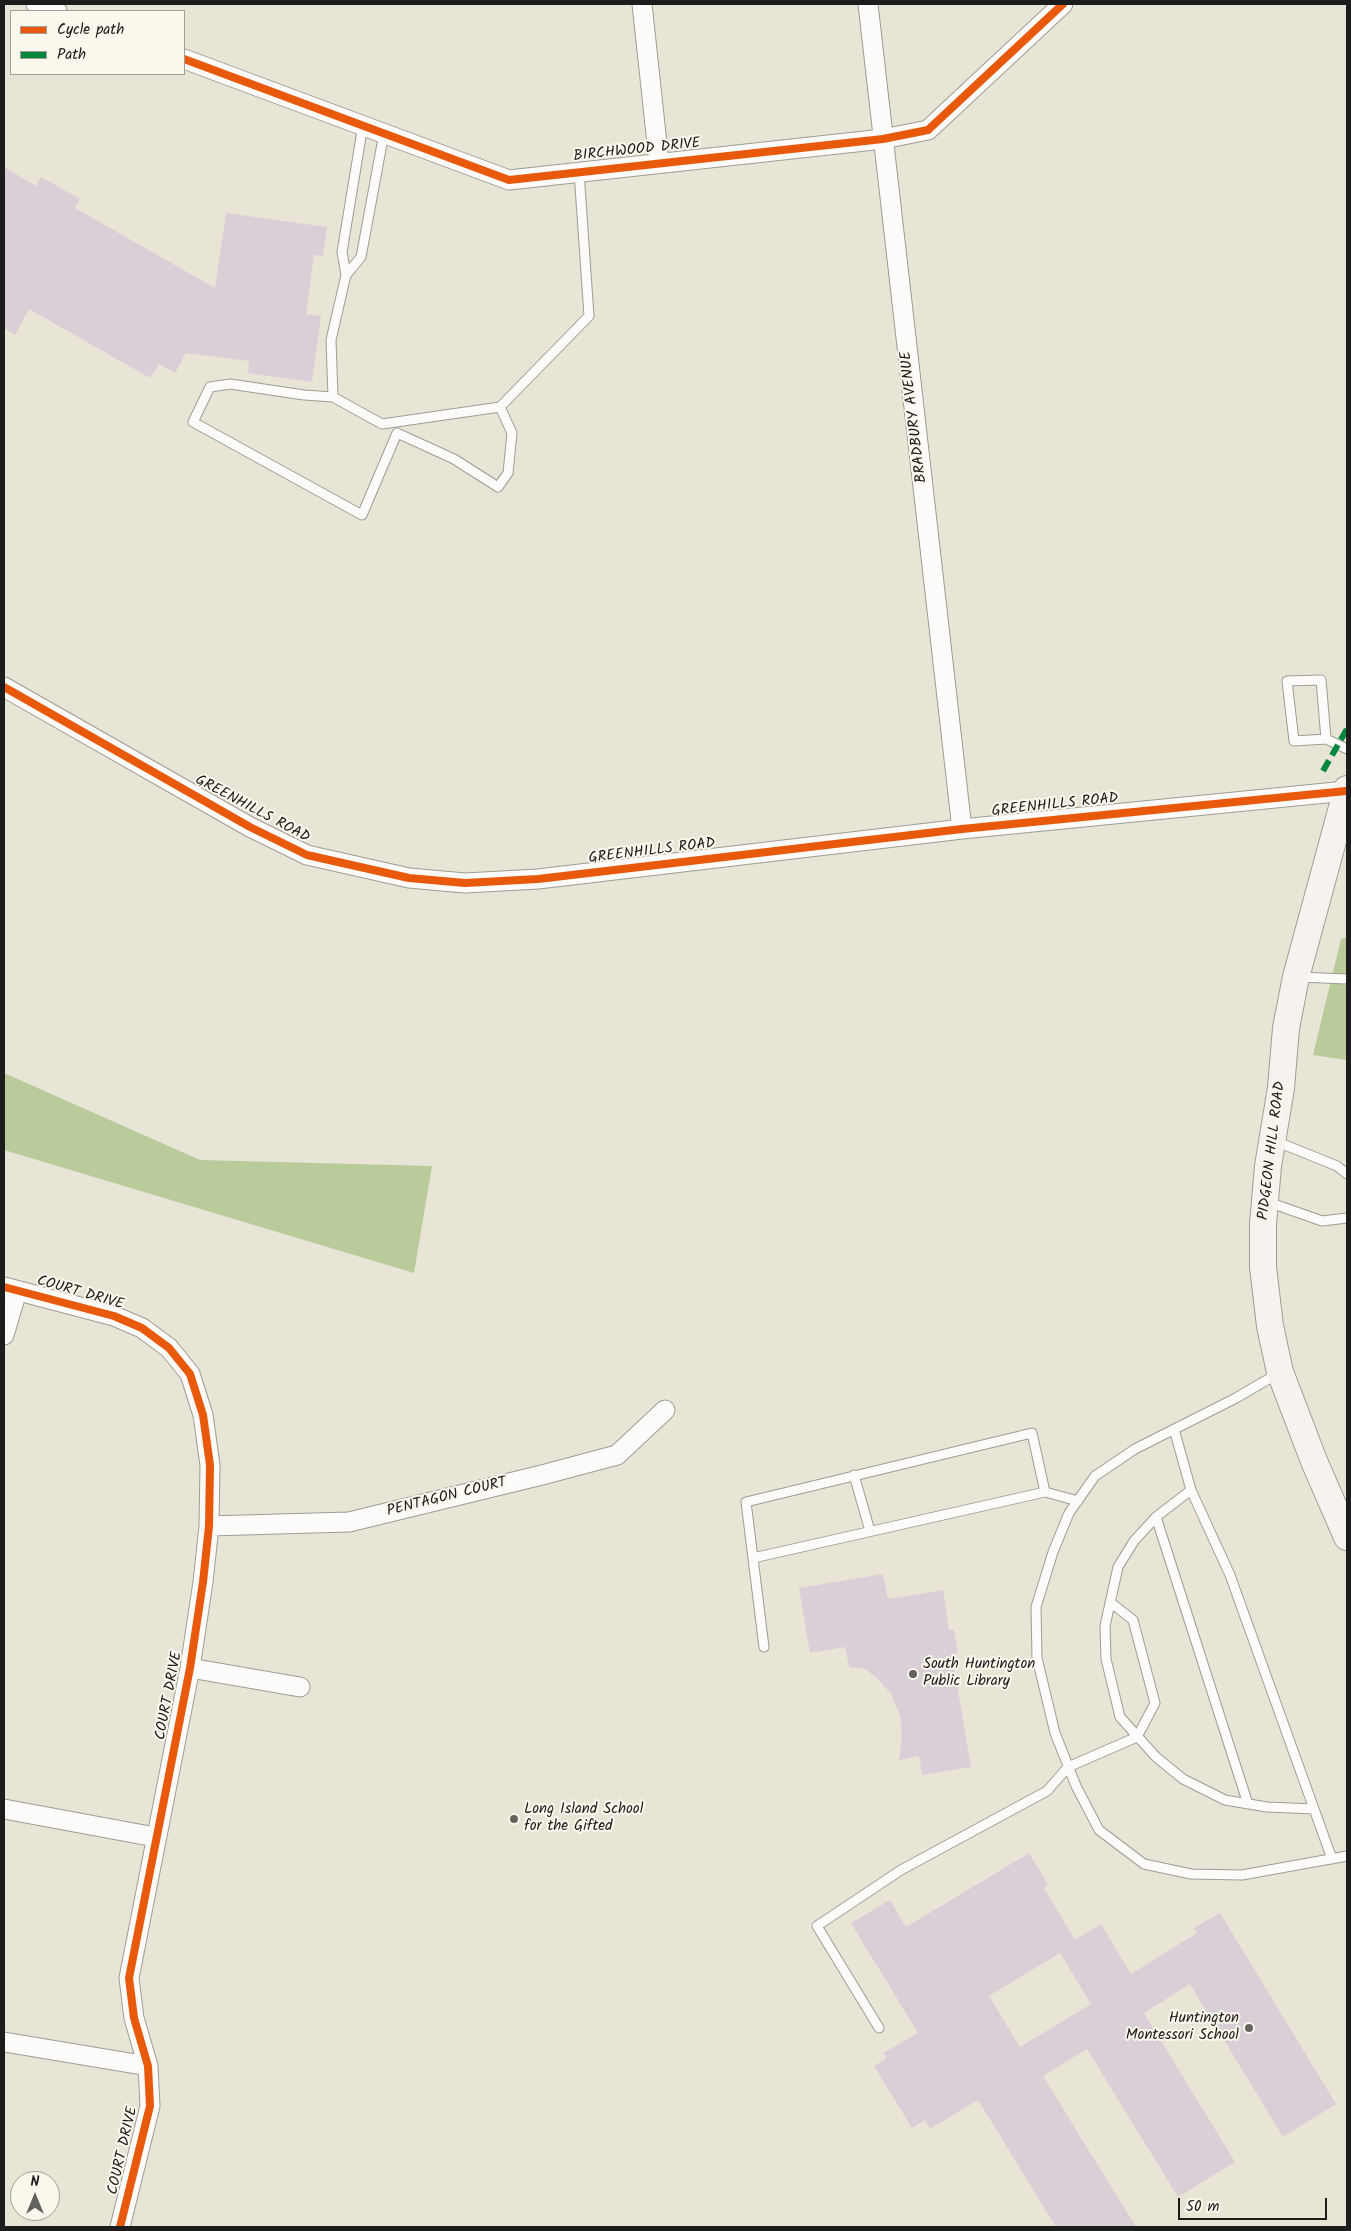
<!DOCTYPE html>
<style>
body{margin:0}
#map{position:relative;width:1351px;height:2231px;overflow:hidden;background:#e8e5d7;font-family:Kalam,sans-serif}
canvas{display:block}
.frame{position:absolute;inset:0;border:5px solid #1c1c1c;pointer-events:none}
.legend{position:absolute;left:10px;top:10px;width:175px;height:65px;box-sizing:border-box;background:#fbf7ec;border:1px solid #a29f99;margin:0;padding:6px 9px;list-style:none;font-size:15px;color:#1c1c1c}
.legend li{display:flex;align-items:center;gap:10px;height:25px}
.legend b{width:25px;border:1px solid #a29f99}
.north{position:absolute;left:10px;top:2171px;width:50px;height:50px;box-sizing:border-box;background:#fbf7ec;border:1px solid #a29f99;border-radius:50%;rotate:0deg;font-size:14px;font-weight:700;line-height:20px;text-align:center;color:#1c1c1c}
.north::after{content:'';display:block;margin:auto;width:18px;height:22px;background:#63625d;clip-path:polygon(50% 0,100% 100%,50% 72%,0 100%)}
.scale{position:absolute;left:1178px;top:2198px;width:149px;height:22px;box-sizing:border-box;border:2px solid #1c1c1c;border-top:0;padding-left:6px;font-size:15px;line-height:18px;white-space:nowrap;color:#1c1c1c;-webkit-text-stroke:4px #fbf7ec;paint-order:stroke}
</style>
<div id="map">
<canvas width="1351" height="2231"></canvas>
<div class="frame"></div>
<ul class="legend">
<li><b style="height:6px;background:#e8590c"></b>Cycle path</li>
<li><b style="height:6px;background:#00873e"></b>Path</li>
</ul>
<div class="north">N</div>
<div class="scale">50 m</div>
</div>
<script>
const c = document.querySelector('canvas').getContext('2d');
c.lineJoin = 'round';
function paint(path, color) { c.fillStyle = color; c.fill(path, 'evenodd'); }
const poly = rows => new Path2D(rows.map(r => 'M' + r).join(''));
function stroke(path, color, width, dash) { c.strokeStyle = color; c.lineWidth = width; c.lineCap = dash ? 'butt' : 'round'; c.setLineDash(dash || []); c.stroke(path); }
function drawText(font, color, halo, rows, align = 'center') {
  c.font = font + ' Kalam,sans-serif'; c.lineWidth = 4; c.setLineDash([]); c.textBaseline = 'middle'; c.strokeStyle = halo; c.fillStyle = color; for (const [text, x, y, turn = 0] of rows) {
    c.save(); c.translate(x, y); c.rotate((+turn || 0) * Math.PI / 180); c.textAlign = isNaN(turn) ? turn : align; if (halo) c.strokeText(text, 0, 0); c.fillText(text, 0, 0); c.restore();
  }
}
const forest = poly([
 [1347,937,1347,1060,1313,1055,1341,939],
 [4,1073,200,1160,432,1166,414,1273,4,1150]
]);
const building = poly([
 [4,167,36,186,41,177,80,199,75,208,215,288,226,213,327,227,323,256,314,255,306,314,321,316,312,382,248,373,249,361,186,353,175,373,159,364,150,378,29,309,15,335,4,328],
 [883,1574,888,1599,943,1590,949,1630,954,1630,958,1653,952,1655,971,1767,922,1775,919,1756,899,1760,902,1737,900,1715,891,1694,878,1679,865,1669,849,1667,845,1647,810,1653,799,1588],
 [1029,1853,1048,1885,1044,1888,1075,1940,1101,1924,1131,1974,1197,1933,1194,1928,1220,1913,1336,2104,1283,2137,1190,1984,1144,2013,1235,2162,1178,2197,1087,2049,1043,2076,1136,2227,1056,2227,978,2100,930,2129,925,2120,912,2128,874,2066,887,2058,883,2053,918,2033,851,1923,890,1900,906,1927],
 [1060,1953,1091,2004,1020,2047,989,1996]
]);
const lane = poly([
 [363,125,342,252,346,275,331,340,333,397,304,395,230,384,210,387,193,422,362,515,397,433,454,459,498,487,508,473,512,433,500,407],
 [346,275,361,257,384,133],
 [333,397,382,424,500,407,589,316,579,172],
 [1326,739,1321,680,1287,681,1294,741,1326,739,1347,749],
 [1299,977,1347,979],
 [1275,1141,1337,1166,1347,1174],
 [1268,1202,1322,1221,1347,1218],
 [1277,1374,1236,1398,1135,1449,1095,1476,1069,1513,1053,1552,1036,1607,1037,1658,1055,1733,1076,1786,1099,1830,1144,1864,1191,1874,1242,1875,1347,1856],
 [1174,1429,1191,1490,1230,1575,1332,1859],
 [854,1475,870,1531],
 [1191,1490,1156,1517,1134,1541,1118,1567,1105,1626,1106,1659,1120,1717,1156,1757,1183,1779,1225,1800,1267,1807,1314,1809],
 [1156,1517,1248,1804],
 [753,1558,1045,1492],
 [764,1647,746,1502,1032,1433,1045,1492,1078,1501],
 [879,2028,817,1926,901,1870,1047,1791,1068,1767,1137,1737,1155,1703,1133,1620,1110,1602]
]);
const street = poly([
 [36,4,57,11],
 [642,4,659,162],
 [868,4,962,829],
 [184,59,509,180,883,139,928,130,1063,4],
 [4,687,250,827,307,855,409,878,465,883,538,879,962,829,1346,791],
 [4,1287,114,1316,142,1328,169,1348,190,1374,203,1415,210,1465,209,1526,203,1582,190,1668,129,1978,134,2018,148,2066,150,2106,120,2227],
 [4,1335,17,1291],
 [209,1526,349,1522,542,1475,617,1455,665,1410],
 [190,1668,300,1687],
 [4,1809,155,1837],
 [4,2042,148,2066]
]);
const secondary = poly([
 [1347,789,1296,977,1286,1028,1281,1088,1268,1166,1263,1224,1263,1267,1270,1326,1280,1372,1314,1461,1347,1537]
]);
const quiet = poly([
 [1323,771,1347,729]
]);
const cycleway = poly([
 [184,59,509,180,883,139,928,130,1063,4],
 [4,687,250,827,307,855,409,878,465,883,538,879,962,829,1346,791],
 [4,1287,114,1316,142,1328,169,1348,190,1374,203,1415,210,1465,209,1526,203,1582,190,1668,129,1978,134,2018,148,2066,150,2106,120,2227]
]);
const markers = [
 [913,1674,5,"#63625d"],
 [514,1819,5,"#63625d"],
 [1249,2028,5,"#63625d"]
];
const streetNames = [
 ["BIRCHWOOD DRIVE",637,151,-6],
 ["BRADBURY AVENUE",915,417,-97],
 ["GREENHILLS ROAD",1055,806,-6],
 ["GREENHILLS ROAD",252,810,28],
 ["GREENHILLS ROAD",652,852,-7],
 ["PIDGEON HILL ROAD",1273,1151,-83],
 ["COURT DRIVE",80,1294,16],
 ["PENTAGON COURT",447,1498,-14],
 ["COURT DRIVE",170,1696,-79],
 ["COURT DRIVE",124,2151,-77]
];
const poiNames = [
 ["South Huntington",923,1665],
 ["Public Library",923,1682],
 ["Long Island School",524,1810],
 ["for the Gifted",524,1827],
 ["Huntington",1239,2019,"right"],
 ["Montessori School",1239,2036,"right"]
];
paint(forest, '#b9cb9a');
paint(building, '#d9d0d7');
stroke(lane, '#9e9d95', 11);
stroke(street, '#9e9d95', 21);
stroke(secondary, '#9e9d95', 28);
stroke(lane, '#fcfbf9', 9);
stroke(street, '#fcfbf9', 19);
stroke(secondary, '#f6f3ef', 26);
stroke(quiet, '#00873e', 6, [12, 6]);
stroke(cycleway, '#e8590c', 8);
for (const [x, y, r, color] of markers) { const dot = new Path2D(); dot.arc(x, y, r, 0, 2 * Math.PI); c.fillStyle = color; c.fill(dot); stroke(dot, '#fbf7ec', 2); }
drawText('15px', '#1c1c1c', '#fbf7ec', streetNames);
drawText('15px', '#1c1c1c', '#fbf7ec', poiNames, 'left');
</script>
